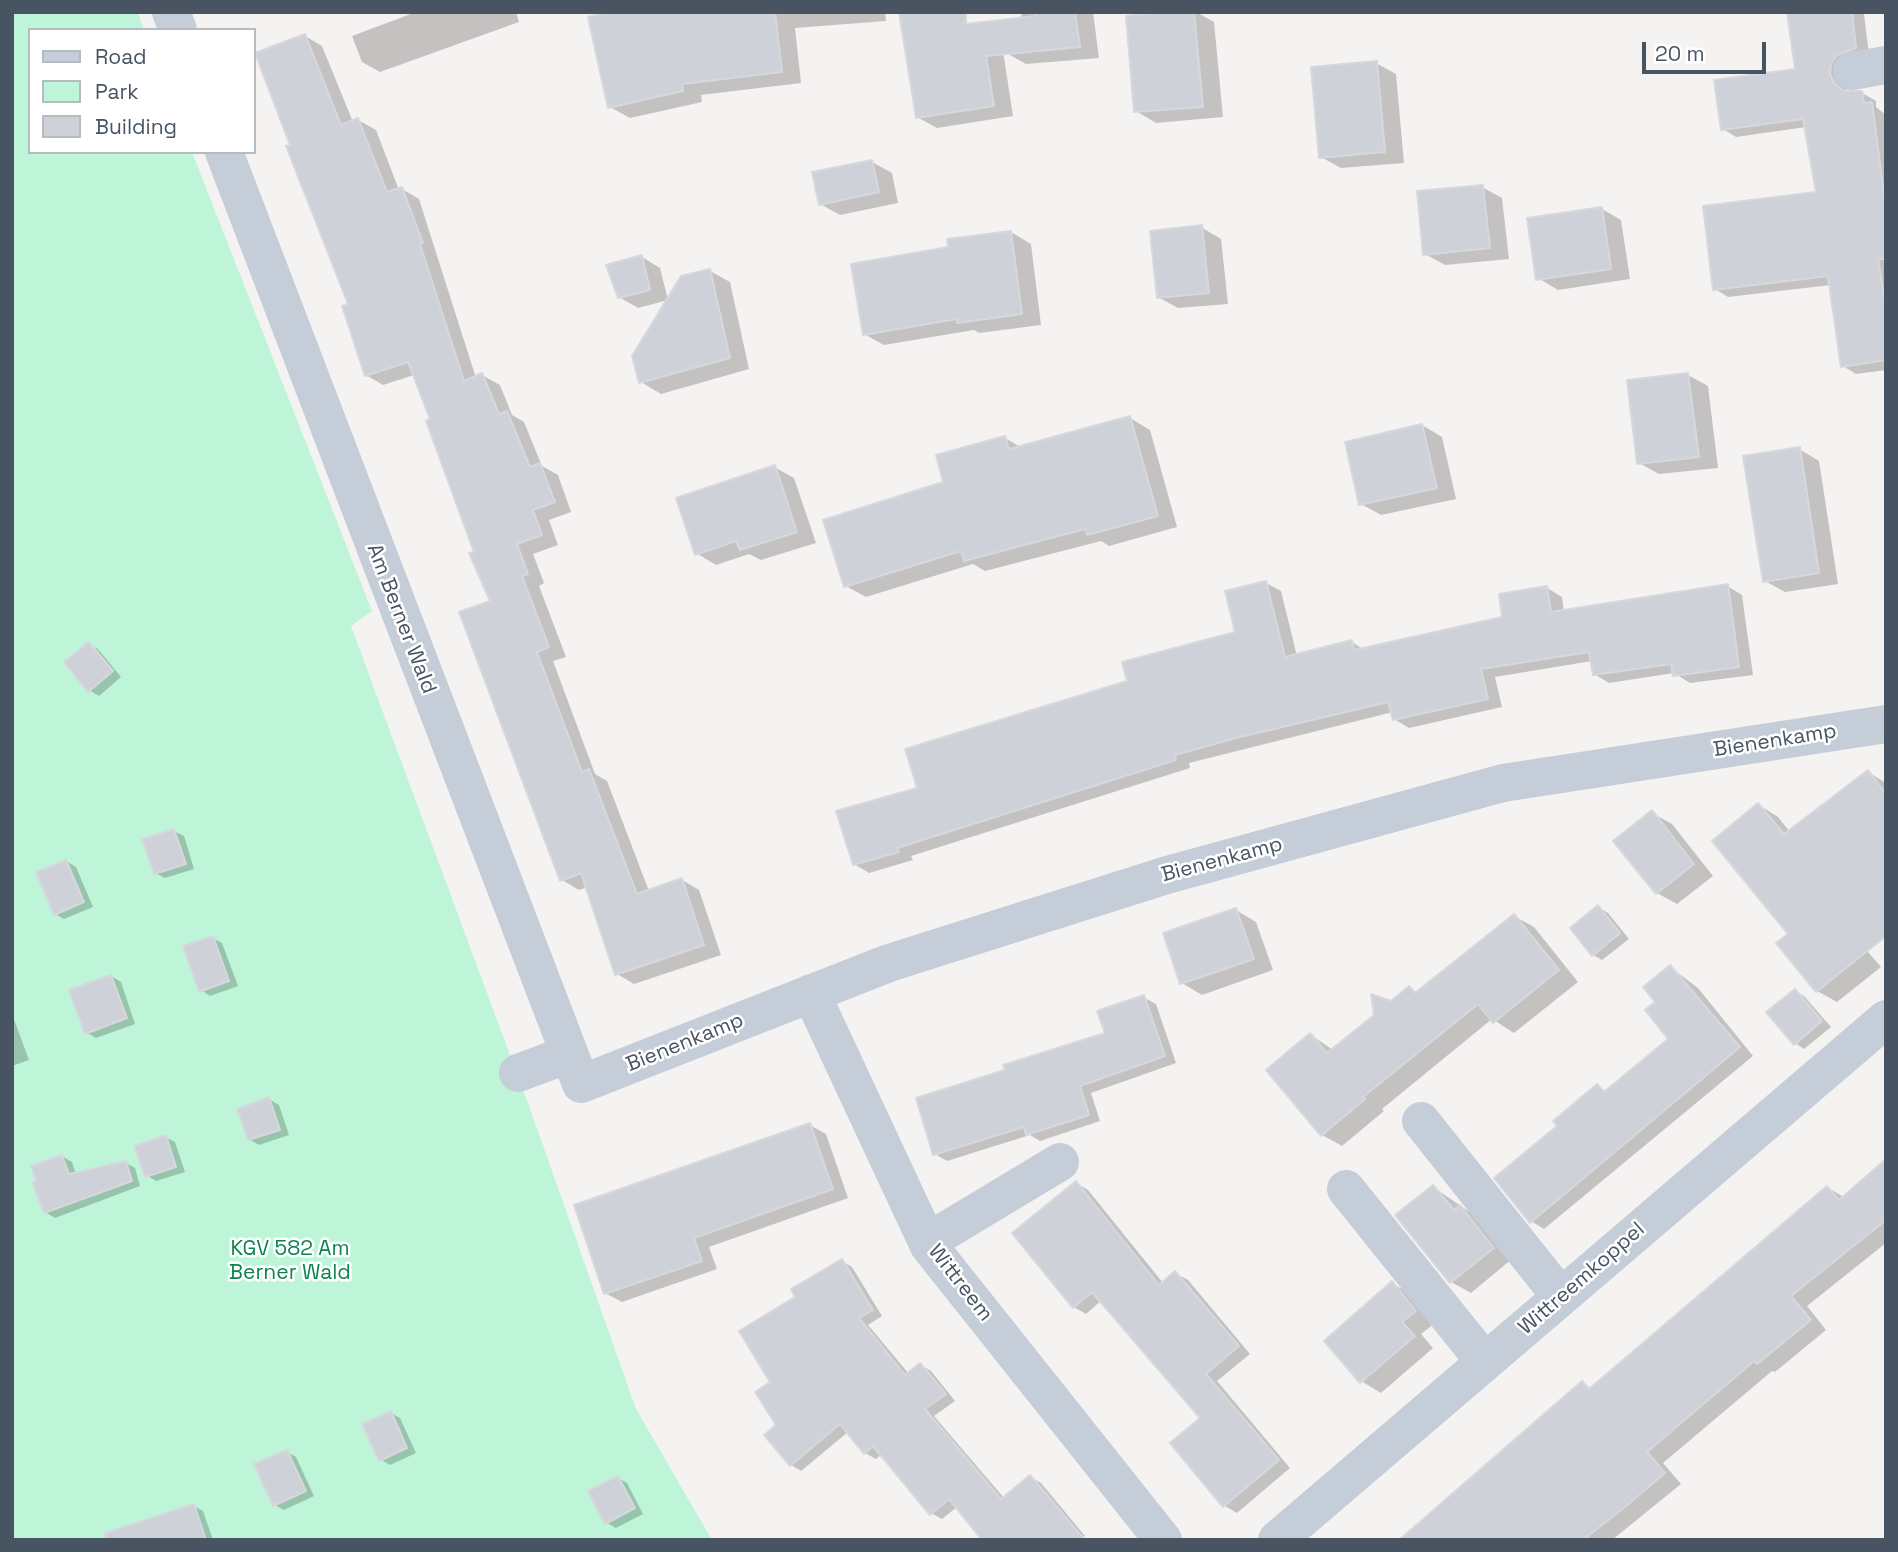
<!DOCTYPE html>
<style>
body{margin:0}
#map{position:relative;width:1898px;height:1552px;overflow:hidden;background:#f5f2f2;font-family:"Space Grotesk",sans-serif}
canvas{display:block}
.frame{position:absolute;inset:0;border:14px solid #485462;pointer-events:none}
.legend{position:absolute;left:28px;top:28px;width:228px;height:126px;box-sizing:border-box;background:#fff;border:2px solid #b6bbc0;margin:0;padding:9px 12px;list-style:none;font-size:21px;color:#485462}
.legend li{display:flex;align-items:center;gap:14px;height:35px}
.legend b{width:35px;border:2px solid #b6bbc0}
.scale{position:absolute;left:1642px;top:42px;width:124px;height:32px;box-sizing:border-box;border:4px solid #485462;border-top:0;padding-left:9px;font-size:21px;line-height:24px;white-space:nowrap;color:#485462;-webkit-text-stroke:5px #fff;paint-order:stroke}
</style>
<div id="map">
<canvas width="1898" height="1552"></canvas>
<div class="frame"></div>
<ul class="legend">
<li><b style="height:9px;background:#c5cdd8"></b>Road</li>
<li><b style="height:19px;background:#bef5d8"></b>Park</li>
<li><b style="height:19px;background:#ced1d8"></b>Building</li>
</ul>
<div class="scale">20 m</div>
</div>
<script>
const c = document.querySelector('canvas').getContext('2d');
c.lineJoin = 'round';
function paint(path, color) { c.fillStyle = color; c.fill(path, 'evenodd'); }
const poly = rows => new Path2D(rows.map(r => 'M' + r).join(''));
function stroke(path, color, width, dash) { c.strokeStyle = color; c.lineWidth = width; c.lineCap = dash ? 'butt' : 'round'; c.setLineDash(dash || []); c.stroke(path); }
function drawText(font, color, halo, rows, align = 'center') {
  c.font = font + ' "Space Grotesk",sans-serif'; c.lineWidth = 5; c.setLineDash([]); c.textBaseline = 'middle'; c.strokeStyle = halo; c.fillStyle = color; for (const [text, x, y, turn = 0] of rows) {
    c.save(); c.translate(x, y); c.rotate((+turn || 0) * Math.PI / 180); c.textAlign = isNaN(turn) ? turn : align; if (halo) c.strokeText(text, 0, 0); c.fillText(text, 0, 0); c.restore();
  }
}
const green = poly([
 [12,12,138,12,144,30,30,30,30,152,192,152,372,611,351,626,533,1117,636,1409,712,1540,12,1540]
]);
const shadow = poly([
 [416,12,516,12,519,22,380,72,362,62,352,36],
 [617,12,885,12,886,21,795,28,801,83,701,95,702,102,630,118,610,107],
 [1021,12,1093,12,1099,58,1026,64,1003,51,1013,116,937,128,917,117,1022,19],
 [1180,12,1196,12,1214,22,1223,117,1156,123,1136,111],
 [1803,12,1864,14,1869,55,1843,83,1848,93,1862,93,1876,101,1876,107,1886,115,1886,370,1856,374,1843,366,1831,285,1728,297,1715,289,1818,194,1806,127,1736,137,1723,129,1797,71],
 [305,36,322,46,353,122,358,120,376,130,399,190,402,189,419,199,476,378,482,375,500,385,512,415,524,422,542,466,558,475,571,512,549,520,558,545,533,554,544,583,539,586,566,657,553,661,595,774,607,781,649,891,682,880,699,890,721,955,634,984,617,974,588,887,579,890,562,880,493,602,414,375,383,385,366,375,350,305],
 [1376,63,1396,74,1404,163,1341,168,1321,157],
 [872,162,892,173,898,203,840,215,820,204],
 [1482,187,1502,198,1509,259,1445,265,1425,254],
 [1602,209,1621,220,1630,279,1558,290,1538,278],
 [1201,227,1221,239,1228,304,1178,308,1158,297],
 [1011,232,1031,244,1041,325,979,333,974,330,884,345,864,334,950,249],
 [642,257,660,268,668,300,638,308,619,297],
 [710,271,730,282,749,369,661,394,641,382],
 [1688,375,1708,386,1718,468,1659,474,1639,463],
 [1130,418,1150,430,1177,527,1109,546,1101,541,985,571,973,564,866,597,846,586,1005,438,1022,448],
 [1422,425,1442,437,1456,499,1381,515,1361,504],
 [1799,449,1819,461,1838,584,1785,592,1765,581],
 [774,467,794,478,816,543,761,560,749,554,716,565,696,553],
 [1266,583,1281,591,1297,656,1352,642,1364,650,1504,618,1547,588,1562,597,1564,612,1727,586,1742,595,1753,675,1690,683,1674,673,1609,683,1594,674,1592,661,1495,677,1502,707,1409,728,1394,719,1393,712,1189,763,1190,768,911,856,913,860,869,873,854,864,919,789,1129,682,1237,633],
 [89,644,98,649,121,677,99,696,89,690],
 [1868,772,1886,783,1886,929,1863,946,1881,967,1837,1002,1817,991,1759,805,1778,817,1790,832],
 [1652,813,1672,824,1713,876,1677,904,1657,893],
 [174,831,184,836,194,869,165,878,155,873],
 [66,861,76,867,93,907,64,919,55,914],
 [1598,907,1608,913,1629,939,1602,960,1593,955],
 [1236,910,1256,922,1273,970,1202,995,1182,983],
 [1514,916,1534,927,1578,982,1514,1033,1492,1019,1382,1109,1384,1111,1342,1146,1322,1135,1311,1035,1333,1050,1409,988,1418,993],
 [213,938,222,943,238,986,210,996,201,990],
 [1670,967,1698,988,1753,1056,1544,1229,1531,1221,1597,1086,1608,1092,1671,1040,1658,1003],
 [111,976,121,982,135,1024,96,1038,87,1033],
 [1795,991,1804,996,1831,1027,1804,1049,1795,1043],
 [1143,997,1156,1004,1176,1063,1091,1093,1100,1121,1040,1141,1030,1135,947,1161,935,1154,1007,1071,1107,1034],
 [12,1014,29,1060,12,1066],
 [269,1099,279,1105,289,1135,259,1145,249,1139],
 [810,1125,826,1134,848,1198,709,1247,717,1269,622,1302,605,1293],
 [165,1137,175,1142,185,1172,156,1181,146,1175],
 [62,1156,72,1162,76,1174,126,1163,135,1168,140,1186,55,1218,45,1212],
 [1886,1161,1886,1243,1807,1306,1826,1330,1775,1372,1772,1371,1663,1463,1681,1484,1612,1540,1402,1540,1582,1383,1591,1389,1828,1188,1844,1197],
 [1076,1183,1088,1190,1163,1283,1175,1273,1188,1280,1250,1354,1217,1381,1290,1468,1237,1513,1225,1506,1173,1444,1203,1418,1102,1300,1086,1314,1074,1307],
 [1433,1187,1480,1219,1512,1259,1471,1293,1451,1282],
 [842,1261,852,1267,882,1316,868,1325,909,1374,920,1365,931,1371,955,1401,934,1416,1004,1498,1030,1477,1041,1483,1085,1536,1080,1540,957,1507,942,1519,931,1513,882,1454,876,1459,865,1453,848,1432,801,1471,791,1465,779,1425,772,1382,798,1297],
 [1392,1283,1412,1295,1435,1323,1421,1334,1433,1348,1381,1393,1361,1381],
 [391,1413,400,1418,416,1453,390,1465,380,1459],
 [287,1452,296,1457,314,1496,284,1510,275,1505],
 [618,1478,627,1483,643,1514,616,1528,607,1523],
 [194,1506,203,1511,213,1540,166,1540]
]);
const building = poly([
 [609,12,775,12,782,72,682,84,683,91,608,108,588,17,609,12],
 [899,12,966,12,966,24,1035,16,1035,12,1075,12,1080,47,986,56,994,106,916,118,899,12],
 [1161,12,1194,12,1203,107,1134,112,1126,16,1161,12],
 [1787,12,1852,12,1856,48,1837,55,1831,64,1830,74,1835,84,1844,91,1862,91,1864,103,1872,102,1886,211,1886,259,1878,259,1886,309,1886,360,1841,367,1828,276,1713,290,1703,206,1816,192,1803,119,1721,130,1714,80,1795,69,1787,12],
 [305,34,341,125,358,118,387,192,402,187,423,243,420,244,464,381,482,373,499,414,507,411,530,467,540,463,555,502,533,510,542,535,517,544,528,574,522,576,549,647,537,652,582,772,589,769,637,894,682,878,704,945,615,975,581,873,560,881,459,612,490,601,469,553,474,552,426,421,430,419,408,362,365,376,342,306,348,304,286,146,290,145,255,53,305,34],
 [1377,61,1385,152,1319,158,1311,67,1377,61],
 [872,160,879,192,819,205,812,172,872,160],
 [1483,185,1490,248,1423,255,1417,191,1483,185],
 [1602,207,1611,269,1536,280,1527,218,1602,207],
 [1202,225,1209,293,1157,298,1150,231,1202,225],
 [1011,231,1022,314,957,323,957,319,863,335,851,264,948,247,947,239,1011,231],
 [642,255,650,290,618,298,606,265,642,255],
 [710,269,730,358,639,383,632,356,681,276,710,269],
 [1688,373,1699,457,1637,464,1627,380,1688,373],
 [1130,416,1158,516,1087,535,1085,529,964,561,961,551,844,587,823,520,943,482,936,455,1005,436,1009,449,1130,416],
 [1422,424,1437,488,1359,505,1345,442,1422,424],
 [1800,447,1819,573,1763,582,1743,456,1800,447],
 [775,465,797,532,740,550,736,541,695,555,676,498,775,465],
 [1266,581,1285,657,1352,640,1354,650,1502,617,1499,594,1547,586,1551,612,1728,584,1739,667,1673,676,1671,664,1593,675,1589,652,1481,669,1488,699,1393,720,1388,702,1236,738,1175,755,1176,760,897,848,899,852,853,865,836,811,917,788,905,749,1127,681,1122,662,1235,632,1225,591,1266,581],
 [89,642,113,671,88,692,64,662,89,642],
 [1868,770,1886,794,1886,936,1816,992,1776,943,1788,934,1712,841,1758,803,1784,834,1868,770],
 [1652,810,1694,864,1656,894,1613,841,1652,810],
 [174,829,186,864,154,874,142,839,174,829],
 [66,860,84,902,54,915,36,872,66,860],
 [1598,905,1620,933,1592,956,1570,928,1598,905],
 [1236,908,1254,959,1180,984,1163,933,1236,908],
 [1514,914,1559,970,1493,1023,1478,1004,1363,1097,1365,1099,1321,1136,1266,1070,1310,1033,1327,1053,1374,1015,1371,994,1391,1001,1409,986,1415,993,1514,914],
 [213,936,229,981,199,992,183,946,213,936],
 [1670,965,1740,1047,1530,1223,1494,1178,1557,1126,1553,1121,1597,1084,1604,1092,1668,1039,1645,1010,1655,1002,1643,987,1670,965],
 [111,975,127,1018,85,1034,69,990,111,975],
 [1795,989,1822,1021,1794,1045,1766,1012,1795,989],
 [1144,995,1165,1056,1080,1086,1089,1115,1026,1135,1024,1127,933,1155,916,1098,1005,1070,1003,1065,1105,1033,1097,1011,1144,995],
 [269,1097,280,1130,248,1140,237,1109,269,1097],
 [810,1123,833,1189,694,1238,702,1261,604,1294,574,1205,810,1123],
 [166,1135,176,1167,145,1177,134,1146,166,1135],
 [62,1155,69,1174,126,1161,132,1181,44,1213,32,1182,36,1181,31,1166,62,1155],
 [1886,1159,1886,1220,1791,1296,1811,1320,1757,1364,1754,1361,1647,1452,1665,1473,1625,1507,1583,1540,1399,1540,1582,1381,1589,1389,1827,1186,1839,1200,1886,1159],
 [1076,1181,1159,1285,1175,1271,1239,1346,1206,1374,1279,1460,1223,1507,1170,1443,1200,1418,1092,1292,1073,1308,1012,1233,1076,1181],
 [1433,1185,1454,1210,1460,1205,1494,1248,1450,1283,1395,1215,1433,1185],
 [842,1259,873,1310,859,1318,905,1375,920,1363,946,1394,925,1409,1001,1499,1030,1475,1085,1540,982,1540,949,1499,930,1515,873,1446,864,1454,840,1424,790,1466,764,1435,776,1425,755,1392,770,1382,739,1331,795,1297,791,1289,842,1259],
 [1392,1281,1416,1311,1402,1322,1415,1336,1360,1383,1324,1341,1392,1281],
 [391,1411,407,1448,379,1461,362,1424,391,1411],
 [287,1450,306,1491,273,1506,254,1464,287,1450],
 [618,1476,635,1508,605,1524,588,1491,618,1476],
 [194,1504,206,1540,106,1540,105,1533,194,1504]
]);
const minor = poly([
 [171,12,178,30],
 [1852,71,1886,65],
 [224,152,581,1084,889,963,1167,875,1503,783,1886,724],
 [811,993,929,1246,1163,1540],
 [518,1073,569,1054],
 [1421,1121,1561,1297],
 [1346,1189,1485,1362],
 [927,1242,1060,1162],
 [1277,1540,1886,1019]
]);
const streetNames = [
 ["Am Berner Wald",401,619,69],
 ["Bienenkamp",1775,741,-9],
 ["Bienenkamp",1222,860,-15],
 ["Bienenkamp",685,1043,-22],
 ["Wittreemkoppel",1582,1279,-41],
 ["Wittreem",960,1283,52]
];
const parkNames = [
 ["KGV 582 Am",290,1249],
 ["Berner Wald",290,1273]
];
paint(green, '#bef5d8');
paint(shadow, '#0003');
paint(building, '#ced1d8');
stroke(building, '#d6d8de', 2);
stroke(minor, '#c5cdd8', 38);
drawText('21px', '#485462', '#fff', streetNames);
drawText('21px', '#0e8251', '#fff', parkNames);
</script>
